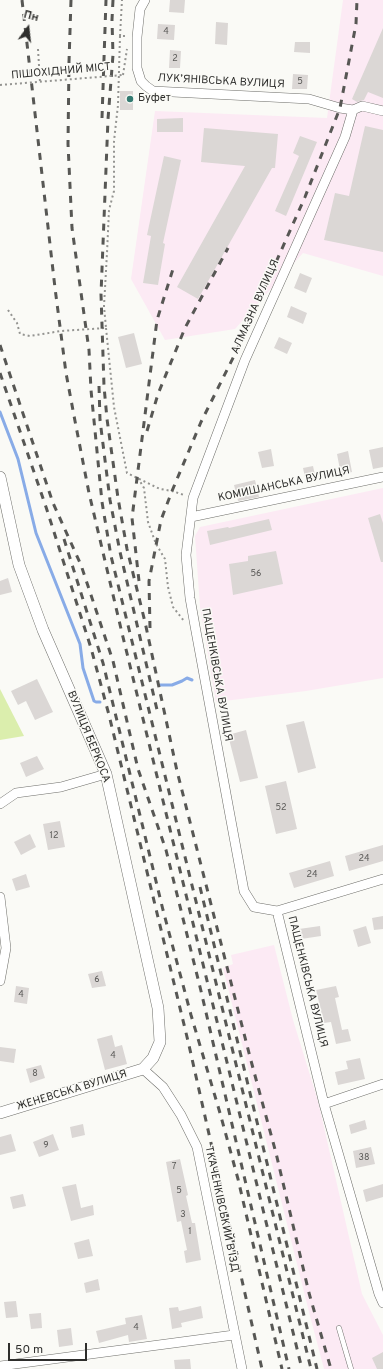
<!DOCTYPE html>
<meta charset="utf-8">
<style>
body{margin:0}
#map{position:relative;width:383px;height:1369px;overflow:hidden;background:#fafaf6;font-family:Overpass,sans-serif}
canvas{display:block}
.north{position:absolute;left:8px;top:8px;width:40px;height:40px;-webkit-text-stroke:3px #fafaf6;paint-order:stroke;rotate:15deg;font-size:11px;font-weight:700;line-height:16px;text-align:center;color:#2e2e2c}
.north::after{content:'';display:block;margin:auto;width:14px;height:18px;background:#2e2e2c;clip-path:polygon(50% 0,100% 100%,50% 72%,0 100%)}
.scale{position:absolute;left:8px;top:1343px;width:79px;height:18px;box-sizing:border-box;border:2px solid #2e2e2c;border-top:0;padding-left:5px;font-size:12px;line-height:14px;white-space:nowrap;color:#2e2e2c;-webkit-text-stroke:3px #fafaf6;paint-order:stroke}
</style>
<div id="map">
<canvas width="383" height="1369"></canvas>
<div class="north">Пн</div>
<div class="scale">50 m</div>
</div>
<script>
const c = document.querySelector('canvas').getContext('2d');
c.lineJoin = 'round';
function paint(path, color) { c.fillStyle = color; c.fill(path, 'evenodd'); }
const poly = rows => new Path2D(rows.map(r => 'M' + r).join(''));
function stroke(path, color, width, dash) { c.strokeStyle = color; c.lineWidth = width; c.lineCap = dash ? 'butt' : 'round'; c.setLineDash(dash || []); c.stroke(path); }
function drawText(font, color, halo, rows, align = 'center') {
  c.font = font + ' Overpass,sans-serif'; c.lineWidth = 3; c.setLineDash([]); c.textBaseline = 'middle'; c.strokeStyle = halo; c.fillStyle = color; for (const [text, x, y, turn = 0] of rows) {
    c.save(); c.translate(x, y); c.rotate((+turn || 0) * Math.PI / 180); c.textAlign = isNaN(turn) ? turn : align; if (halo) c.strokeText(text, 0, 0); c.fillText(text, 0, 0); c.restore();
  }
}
const industrial = poly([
 [343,0,383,0,383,276,303,253,235,329,165,340,131,279,155,111,327,118],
 [383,488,383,678,306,691,216,702,200,607,195,536,200,527],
 [274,945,293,1020,318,1101,362,1294,383,1335,383,1369,324,1369,310,1316,223,968,233,964,231,955]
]);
const green = poly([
 [0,689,24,736,0,740]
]);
const stream = poly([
 [0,412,18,459,36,533,80,644,83,668,94,701,96,702,100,702],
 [160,685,172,685,182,681,187,678,192,680]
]);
const building = poly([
 [170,0,185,0,184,13,169,12],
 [216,22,228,23,227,45,215,44],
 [158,24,175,25,174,40,157,39],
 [383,28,383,98,368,92,364,100,357,102,352,99],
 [295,42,310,42,310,53,294,52],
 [170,50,181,51,180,68,169,68],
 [293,74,308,75,307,89,292,89],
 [120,91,133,91,133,110,120,110],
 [183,118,183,132,157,132,157,119],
 [365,126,383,130,383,252,324,240,335,193,349,196],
 [204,128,278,134,275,168,272,168,198,299,177,287,245,166,201,162],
 [300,136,317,142,286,216,275,211,299,156,293,153],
 [164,156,181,160,163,243,165,244,158,285,143,283,151,236,147,235],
 [300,273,312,278,306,293,294,288],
 [291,306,307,313,303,324,287,317],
 [134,333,142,364,126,368,118,337],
 [279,337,292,343,287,354,274,348],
 [383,447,383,467,373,469,369,450],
 [271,449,274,466,262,468,258,452],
 [348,451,352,472,341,475,337,454],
 [313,466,316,480,306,482,303,468],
 [255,480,259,497,238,501,234,485],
 [380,514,383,523,383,562,381,562,368,518],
 [269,519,272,530,210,545,207,531,228,527,229,528],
 [276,551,283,584,233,595,229,564,248,561,248,556],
 [8,578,12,592,0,595,0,581],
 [37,679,53,712,35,720,26,701,18,705,11,691],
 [304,721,316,768,298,773,286,725],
 [246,730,258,778,240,782,228,735],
 [37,756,44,769,26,777,20,763],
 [286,781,297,829,276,834,265,786],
 [60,821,65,847,48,850,43,824],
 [30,834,36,847,21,855,14,842],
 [383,845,383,861,349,871,345,856],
 [330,861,334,876,294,888,289,873],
 [26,874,30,887,16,891,12,879],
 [383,916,383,929,374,930,372,918],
 [320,926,321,936,301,939,299,929],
 [366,926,371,943,358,947,353,930],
 [102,971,106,986,92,988,88,974],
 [16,986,29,988,27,1004,14,1002],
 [336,986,339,997,335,998,342,1030,348,1029,351,1041,336,1044,331,1022,324,1023,316,990],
 [112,1035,115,1047,122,1045,127,1064,105,1070,97,1039],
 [0,1047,16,1049,14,1063,0,1061],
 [360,1058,365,1079,338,1085,335,1072,348,1069,346,1061],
 [41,1065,45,1078,30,1083,26,1069],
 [365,1120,367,1129,351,1134,349,1125],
 [83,1124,85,1135,72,1138,70,1127],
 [11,1134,16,1151,0,1155,0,1137],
 [53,1134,59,1150,39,1157,33,1142],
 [371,1147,375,1164,356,1168,353,1151],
 [180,1159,188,1195,186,1196,192,1223,195,1223,201,1260,186,1263,184,1251,187,1250,181,1221,177,1222,166,1162],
 [76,1184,81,1208,93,1205,94,1215,71,1221,62,1187],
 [383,1184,383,1197,366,1202,363,1190],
 [23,1194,26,1206,13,1209,10,1197],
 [89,1239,93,1256,78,1259,74,1243],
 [98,1279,100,1290,86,1293,84,1283],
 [16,1301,18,1317,6,1318,4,1302],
 [201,1306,203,1318,181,1323,182,1327,172,1329,169,1308,178,1307,179,1311],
 [41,1313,42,1328,31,1329,29,1314],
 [142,1315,147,1339,129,1342,128,1335,99,1343,96,1331,126,1324,125,1318],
 [71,1328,73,1345,59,1347,57,1330],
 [383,1352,383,1369,377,1369,372,1358],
 [190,1359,191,1369,175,1369,174,1360]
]);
const path = poly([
 [120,36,122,0],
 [38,49,40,82],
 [123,75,127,49],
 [8,310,17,323,20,334,30,336,61,331,106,328,104,306,107,253,109,210,114,191,114,141,118,105,120,36,127,36],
 [106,328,114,407,127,473,160,489,172,491,184,495],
 [138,478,144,488,148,522,156,544,165,559,168,587,173,607,184,621]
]);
const service = poly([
 [339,1328,351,1369]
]);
const minor = poly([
 [145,0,140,9,137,37,137,68,141,81,146,86,153,91,309,99,340,108,353,110,362,106,383,111],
 [353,110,345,137,245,360,193,498,186,555,190,598,195,626,244,891,254,907,277,911,324,1104,379,1294,383,1303],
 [191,517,383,477],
 [0,804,16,793,61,787,106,774],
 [0,897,6,948,0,981],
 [277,911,383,879],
 [143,1069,163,1087,181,1115,197,1147,242,1369],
 [324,1104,383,1084],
 [0,1366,234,1335]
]);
const tertiary = poly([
 [0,477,19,565,43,630,106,774,158,1008,160,1042,153,1058,143,1069,0,1113]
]);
const rail = poly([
 [22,0,55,288,66,373,75,421,89,493,122,633,302,1369],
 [71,0,69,62,68,144,72,228,89,350,91,390,102,502,111,556,311,1369],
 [113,0,112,20,113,55,108,119,101,294,104,386,107,419,118,498,127,549,145,622,177,771,250,1057,276,1153,309,1293,331,1369],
 [102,118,106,0],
 [0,345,53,503,81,565,113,661,138,769,166,850,201,991,289,1369],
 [0,373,46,507,91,648,109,715,188,1041,262,1369],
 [99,386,100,420,110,500,120,552,158,714],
 [147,431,158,394,185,328,228,248],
 [64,539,103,663,163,910,191,1015,220,1113,238,1179,282,1369],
 [139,581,132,518,157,320,173,269],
 [150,628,149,581,161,520,172,491,201,422,236,352,305,197,340,108,356,24,357,0],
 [200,887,317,1369]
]);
const pathBridge = poly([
 [0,85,123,75]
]);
const markers = [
 [130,99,4,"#337a71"]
];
const numberNames = [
 ["4",166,32],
 ["2",175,59],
 ["5",300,82],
 ["56",256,574],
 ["52",281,808],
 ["12",54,836],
 ["24",364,859],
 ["24",312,875],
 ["6",97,980],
 ["4",21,995],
 ["4",113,1056],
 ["8",35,1074],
 ["9",46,1146],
 ["38",364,1158],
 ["7",174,1167],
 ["5",179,1191],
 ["3",183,1215],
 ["1",190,1232],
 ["4",136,1328]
];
const streetNames = [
 ["ПІШОХІДНИЙ МІСТ",61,72,-5],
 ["ЛУК’ЯНІВСЬКА ВУЛИЦЯ",221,82,3],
 ["АЛМАЗНА ВУЛИЦЯ",256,307,-66],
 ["КОМИШАНСЬКА ВУЛИЦЯ",284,485,-12],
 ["ПАЩЕНКІВСЬКА ВУЛИЦЯ",216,675,80],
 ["ВУЛИЦЯ БЕРКОСА",88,737,68],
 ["ПАЩЕНКІВСЬКА ВУЛИЦЯ",307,982,76],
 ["ЖЕНЕВСЬКА ВУЛИЦЯ",72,1091,-17],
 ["ТКАЧЕНКІВСЬКИЙ В'ЇЗД",221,1209,78]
];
const poiNames = [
 ["Буфет",138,99]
];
paint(industrial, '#fceaf4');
paint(green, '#dbeead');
stroke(stream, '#88abe7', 3);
paint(building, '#dbd7d5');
stroke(service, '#6e6e6a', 5.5);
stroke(minor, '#6e6e6a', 10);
stroke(tertiary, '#6e6e6a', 12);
stroke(path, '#949491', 2, [2, 3]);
stroke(service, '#fff', 4.5);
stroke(minor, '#fff', 9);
stroke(tertiary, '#fff', 11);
stroke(rail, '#575754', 3, [7, 7]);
stroke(pathBridge, '#949491', 2, [2, 3]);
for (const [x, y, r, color] of markers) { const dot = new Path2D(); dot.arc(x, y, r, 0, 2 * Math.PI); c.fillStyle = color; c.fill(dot); stroke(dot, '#fafaf6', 1.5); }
drawText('9px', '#595856', null, numberNames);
drawText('11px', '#2e2e2c', '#fafaf6', streetNames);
drawText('11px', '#2e2e2c', '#fafaf6', poiNames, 'left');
</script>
